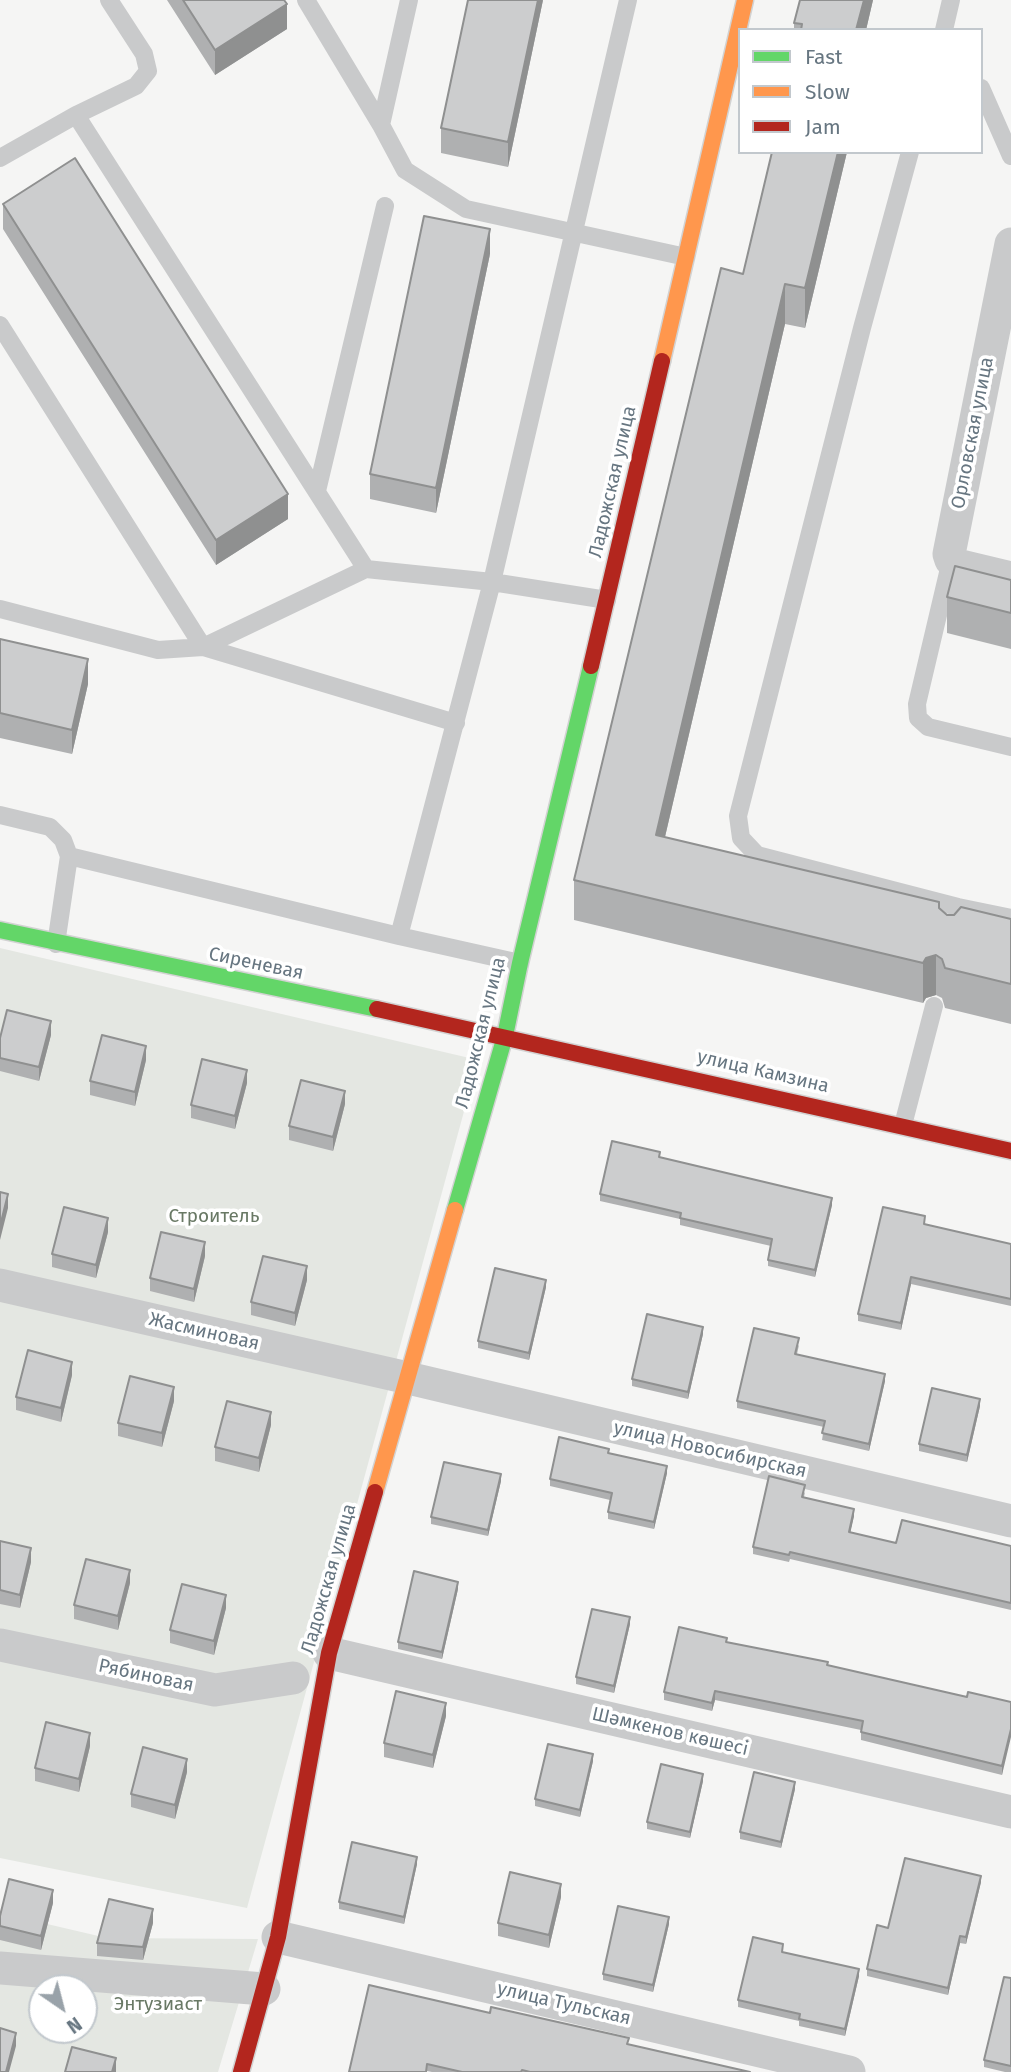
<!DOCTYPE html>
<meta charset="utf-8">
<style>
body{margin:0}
#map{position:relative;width:1011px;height:2072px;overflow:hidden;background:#f5f5f4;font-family:"Fira Sans",sans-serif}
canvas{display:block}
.legend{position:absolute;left:738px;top:28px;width:245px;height:126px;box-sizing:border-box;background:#fff;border:2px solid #c2c8cd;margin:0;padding:9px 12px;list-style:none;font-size:21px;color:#677681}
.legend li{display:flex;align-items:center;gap:14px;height:35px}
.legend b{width:35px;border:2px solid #c2c8cd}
.north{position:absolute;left:28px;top:1974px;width:70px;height:70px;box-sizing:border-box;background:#fff;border:2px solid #c2c8cd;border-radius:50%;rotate:145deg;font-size:19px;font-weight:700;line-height:28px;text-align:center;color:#677681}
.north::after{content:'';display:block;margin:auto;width:24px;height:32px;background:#99a2a9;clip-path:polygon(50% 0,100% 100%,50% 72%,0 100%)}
</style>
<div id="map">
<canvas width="1011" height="2072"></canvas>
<ul class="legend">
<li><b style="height:9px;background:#63d668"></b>Fast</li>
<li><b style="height:9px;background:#ff974d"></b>Slow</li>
<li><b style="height:9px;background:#b3261e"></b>Jam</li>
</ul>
<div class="north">N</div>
</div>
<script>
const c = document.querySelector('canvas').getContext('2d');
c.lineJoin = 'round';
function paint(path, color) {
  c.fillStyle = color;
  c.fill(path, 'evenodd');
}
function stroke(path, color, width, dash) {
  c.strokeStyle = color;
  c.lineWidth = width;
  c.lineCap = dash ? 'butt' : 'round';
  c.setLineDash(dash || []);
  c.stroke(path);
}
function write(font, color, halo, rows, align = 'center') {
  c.font = font + ' "Fira Sans",sans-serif';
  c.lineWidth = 7;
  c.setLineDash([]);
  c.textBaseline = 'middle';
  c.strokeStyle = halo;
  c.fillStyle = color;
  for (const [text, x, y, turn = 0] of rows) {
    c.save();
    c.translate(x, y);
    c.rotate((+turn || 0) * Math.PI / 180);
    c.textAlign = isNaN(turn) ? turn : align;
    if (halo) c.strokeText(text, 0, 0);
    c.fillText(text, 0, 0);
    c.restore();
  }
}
paint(new Path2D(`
 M0 948 478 1060 247 1908 0 1858Z
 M0 1913 107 1938 258 1939 218 2072H0ZM42 1988H84V2030H42Z`), '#e4e7e2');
const fast = new Path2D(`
 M0 930 377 1009
 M455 1210 505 1036 520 963 591 666`);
const slow = new Path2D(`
 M662 361 745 0
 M375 1492 455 1210`);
const jam = new Path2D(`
 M591 666 662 361
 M377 1009 1011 1151
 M241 2072 278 1937 329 1653 375 1492`);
stroke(fast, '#d2d2d2', 19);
stroke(slow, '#d2d2d2', 19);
stroke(jam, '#d2d2d2', 19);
stroke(new Path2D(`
 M306 0 381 125
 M409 0 381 125 405 170 466 209 686 257
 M944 30 951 0
 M981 88 1011 156
 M76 115 366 569
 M910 152 862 328 738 816 741 838 757 855 958 907 1011 918
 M0 158 76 115 136 86 148 71 144 54 109 0
 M0 325 203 647 456 723
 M317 491 385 206
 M951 560 917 704 918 718 928 727 1011 747
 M0 609 158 650 203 647 366 569 492 582 607 600
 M0 815 50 827 63 840 69 856 56 944
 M69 856 399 936 492 582 628 0
 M399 936 520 963
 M903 1125 934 1006`), '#c9cacb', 18);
stroke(new Path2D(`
 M1011 244 949 554 951 560 957 565 1011 578
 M0 1285 408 1378 1011 1521
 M0 1645 215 1690 293 1678
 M329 1653 1011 1812
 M278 1937 849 2072
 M0 1968 264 1989`), '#c9cacb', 33);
stroke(fast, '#63d668', 16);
stroke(slow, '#ff974d', 16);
stroke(jam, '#b3261e', 16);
paint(new Path2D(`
 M167 0H284L287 29 215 75Z
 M543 0 508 167 441 153V128Z
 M873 0 866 30H794V23Z
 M847 152 805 328 785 324 665 837 939 908 947 915 1011 919V1024L945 1008 942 998 936 995 926 998 923 1003 574 920V880L743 274Z
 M3 204 288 519 216 565 3 229Z
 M490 254 436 513 370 499V474Z
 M1011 580V649L947 633V597Z
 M0 639 88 684 72 754 0 738Z
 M51 1035 39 1081 0 1071V1038Z
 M146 1060 135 1106 90 1095V1081Z
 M247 1083 235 1129 191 1118V1105Z
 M345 1104 333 1151 289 1140V1126Z
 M660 1157 832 1205 815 1277 768 1266V1260L771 1246 680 1225V1219L600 1201V1194Z
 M925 1224 1011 1244V1306L911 1284 901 1330 858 1321V1314Z
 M108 1232 96 1278 52 1267V1254Z
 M205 1256 194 1302 150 1291V1278Z
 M307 1280 295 1326 251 1315V1302Z
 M546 1287 529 1360 478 1348V1341Z
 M703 1334 688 1399 632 1386V1379Z
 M799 1345 797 1354 885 1381 869 1451 822 1440 824 1427 737 1408V1401Z
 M72 1375 61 1422 16 1410V1397Z
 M174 1401 162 1447 118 1436V1423Z
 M980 1406 967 1462 919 1451V1444Z
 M271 1425 259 1472 215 1461V1447Z
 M609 1453 667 1473 654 1529 608 1519V1512L610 1500 550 1486V1479Z
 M501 1481 488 1536 431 1524V1517Z
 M805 1492 804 1497 854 1516 850 1532 896 1543 1011 1546V1610L790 1559 789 1562 753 1554V1547Z
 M0 1541 31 1562 20 1608 0 1604Z
 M130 1583 118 1630 74 1619V1605Z
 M458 1589 442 1659 398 1649V1642Z
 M226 1608 214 1655 170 1643V1630Z
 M630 1624 614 1693 576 1684V1677Z
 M727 1642 967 1697 1011 1702 1002 1775 861 1740V1730L715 1700 712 1711 664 1700V1692Z
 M446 1716 433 1768 384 1757V1743Z
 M90 1746 79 1792 35 1781V1768Z
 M593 1761 580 1817 535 1806V1799Z
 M187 1772 175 1819 131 1807V1794Z
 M703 1781 690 1838 647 1829V1822Z
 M795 1789 781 1848 740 1839V1832Z
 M417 1864 404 1924 339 1909V1902Z
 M981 1882 966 1944 960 1943 948 1995 867 1976V1969L888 1928Z
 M561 1897 549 1948 498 1936V1923Z
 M53 1903 41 1950 0 1940V1916Z
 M153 1923 143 1960 97 1956V1943Z
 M669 1924 653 1992 603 1980V1974Z
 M783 1952 859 1976 845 2036 799 2026V2021L738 2007V2000Z
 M1011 1978V2072H1005L984 2067V2060Z
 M629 2045 750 2072H432L427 2071V2072H349Z`), '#afb0b1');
paint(new Path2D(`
 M538 0H543L508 167V142Z
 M864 0H873L866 30H856Z
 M287 4V29L215 75V50Z
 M838 152H847L805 328V288Z
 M490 229V254L436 513V488Z
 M785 284V324L656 875V835Z
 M288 494V519L216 565V540Z
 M88 659V684L72 754V730Z
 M936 955V995L926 998 923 1003V963L926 958Z
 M51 1021V1035L39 1081V1067Z
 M146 1046V1060L135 1106V1092Z
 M247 1070V1083L235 1129V1116Z
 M345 1091V1104L333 1151V1137Z
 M8 1194V1208L0 1240V1226Z
 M832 1198V1205L815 1277V1270Z
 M108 1218V1232L96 1278V1265Z
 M205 1242V1256L194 1302V1289Z
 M307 1266V1280L295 1326V1313Z
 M911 1277V1284L901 1330V1323Z
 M546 1280V1287L529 1360V1353Z
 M703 1327V1334L688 1399V1392Z
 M72 1362V1375L61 1422V1408Z
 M885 1374V1381L869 1451V1444Z
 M174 1387V1401L162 1447V1433Z
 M980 1399V1406L967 1462V1455Z
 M271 1412V1425L259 1472V1458Z
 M667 1466V1473L654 1529V1522Z
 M501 1474V1481L488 1536V1530Z
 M854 1509V1516L849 1539V1532Z
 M31 1548V1562L20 1608V1595Z
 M130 1570V1583L118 1630V1616Z
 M458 1582V1589L442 1659V1652Z
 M226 1595V1608L214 1655V1641Z
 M630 1617V1624L614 1693V1686Z
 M715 1691V1700L712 1711V1703Z
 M446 1703V1716L433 1768V1755Z
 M1011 1729V1737L1002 1775V1766Z
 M90 1733V1746L79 1792V1779Z
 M593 1754V1761L580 1817V1810Z
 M187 1759V1772L175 1819V1805Z
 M703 1774V1781L690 1838V1832Z
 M795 1782V1789L781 1848V1842Z
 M417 1857V1864L404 1924V1917Z
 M981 1876V1882L966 1944V1937Z
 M561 1884V1897L549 1948V1935Z
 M53 1890V1903L41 1950V1936Z
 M153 1909V1923L143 1960V1947Z
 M669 1917V1924L653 1992V1985Z
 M960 1936V1943L948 1995V1988Z
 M859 1969V1976L845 2036V2029Z
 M16 2033V2046L9 2072H6Z
 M116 2058V2072H112Z`), '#8f9090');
const building = new Path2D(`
 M183 0H284L287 4 215 50Z
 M468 0H538L508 142 441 128Z
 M800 0H864L856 30H801L802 24 794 23Z
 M772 152H838L805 288 785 284 656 835 939 902V908L947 915H954L961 907 1011 919V984L945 968 942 959 936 955 926 958 923 963 574 880 721 268 743 274Z
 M75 158 288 494 216 540 3 204Z
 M424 216 490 229 436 488 370 474Z
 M955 566 1011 580V613L947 597Z
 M0 639 88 659 72 730 0 713Z
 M7 1010 51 1021 39 1067 0 1058V1038Z
 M102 1035 146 1046 135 1092 90 1081Z
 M202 1059 247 1070 235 1116 191 1105Z
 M301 1080 345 1091 333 1137 289 1126Z
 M612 1141 660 1152 659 1157 832 1198 815 1270 768 1260 772 1239 680 1218 681 1213 600 1194Z
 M0 1192 8 1194 0 1226Z
 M64 1207 108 1218 96 1265 52 1254Z
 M883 1207 925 1216 924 1224 1011 1244V1299L911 1277 901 1323 858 1314Z
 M161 1232 205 1242 194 1289 150 1278Z
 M263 1256 307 1266 295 1313 251 1302Z
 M495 1268 546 1280 529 1353 478 1341Z
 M647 1314 703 1327 688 1392 632 1379Z
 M754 1328 799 1338 795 1354 885 1374 869 1444 822 1433 825 1421 737 1401Z
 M28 1350 72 1362 61 1408 16 1397Z
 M130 1376 174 1387 162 1433 118 1423Z
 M932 1388 980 1399 967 1455 919 1444Z
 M227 1401 271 1412 259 1458 215 1447Z
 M559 1437 609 1449 608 1453 667 1466 654 1522 608 1512 612 1493 550 1479Z
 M444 1462 501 1474 488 1530 431 1517Z
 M769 1476 805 1485 802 1497 854 1509 849 1532 896 1543 902 1520 1011 1546V1603L790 1552 789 1555 753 1547Z
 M0 1541 31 1548 20 1595 0 1590Z
 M86 1559 130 1570 118 1616 74 1605Z
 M414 1571 458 1582 442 1652 398 1642Z
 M182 1584 226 1595 214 1641 170 1630Z
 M592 1609 630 1617 614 1686 576 1677Z
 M679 1627 727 1638 726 1642 828 1662 827 1665 967 1697 968 1692 1011 1702V1729L1002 1766 861 1732 863 1721 715 1691 712 1703 664 1692Z
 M396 1691 446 1703 433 1755 384 1743Z
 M46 1722 90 1733 79 1779 35 1768Z
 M548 1744 593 1754 580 1810 535 1799Z
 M143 1747 187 1759 175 1805 131 1794Z
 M661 1764 703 1774 690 1832 647 1822Z
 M754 1772 795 1782 781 1842 740 1832Z
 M352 1842 417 1857 404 1917 339 1902Z
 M905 1858 981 1876 966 1937 960 1936 948 1988 867 1969 877 1925 888 1928Z
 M510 1872 561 1884 549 1935 498 1923Z
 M9 1879 53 1890 41 1936 0 1926V1916Z
 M109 1899 153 1909 143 1947 97 1943Z
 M618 1906 669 1917 653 1985 603 1974Z
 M753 1937 783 1944 782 1952 859 1969 845 2029 799 2019 800 2014 738 2000Z
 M1004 1977 1011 1978V2066L984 2060Z
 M369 1985 490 2013 491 2007 629 2038 627 2044 750 2072H530L522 2070 521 2072H462L427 2064 426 2072H349Z
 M0 2028 16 2033 6 2072H0Z
 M72 2047 116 2058 112 2072H65Z`);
paint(building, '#cccdce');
stroke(building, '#8f9090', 2);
write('19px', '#677681', '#fff', [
 ["Орловская улица",973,433,-79],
 ["Ладожская улица",613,482,-77],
 ["Сиреневая",256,964,12],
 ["Ладожская улица",481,1033,-76],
 ["улица Камзина",763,1072,13],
 ["Жасминовая",204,1332,13],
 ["улица Новосибирская",710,1450,13],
 ["Ладожская улица",329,1579,-74],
 ["Рябиновая",146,1676,12],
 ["Шәмкенов көшесі",670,1732,13],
 ["улица Тульская",564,2004,13]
]);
write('19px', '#697965', '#fff', [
 ["Строитель",214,1217],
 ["Энтузиаст",158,2005]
]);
</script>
